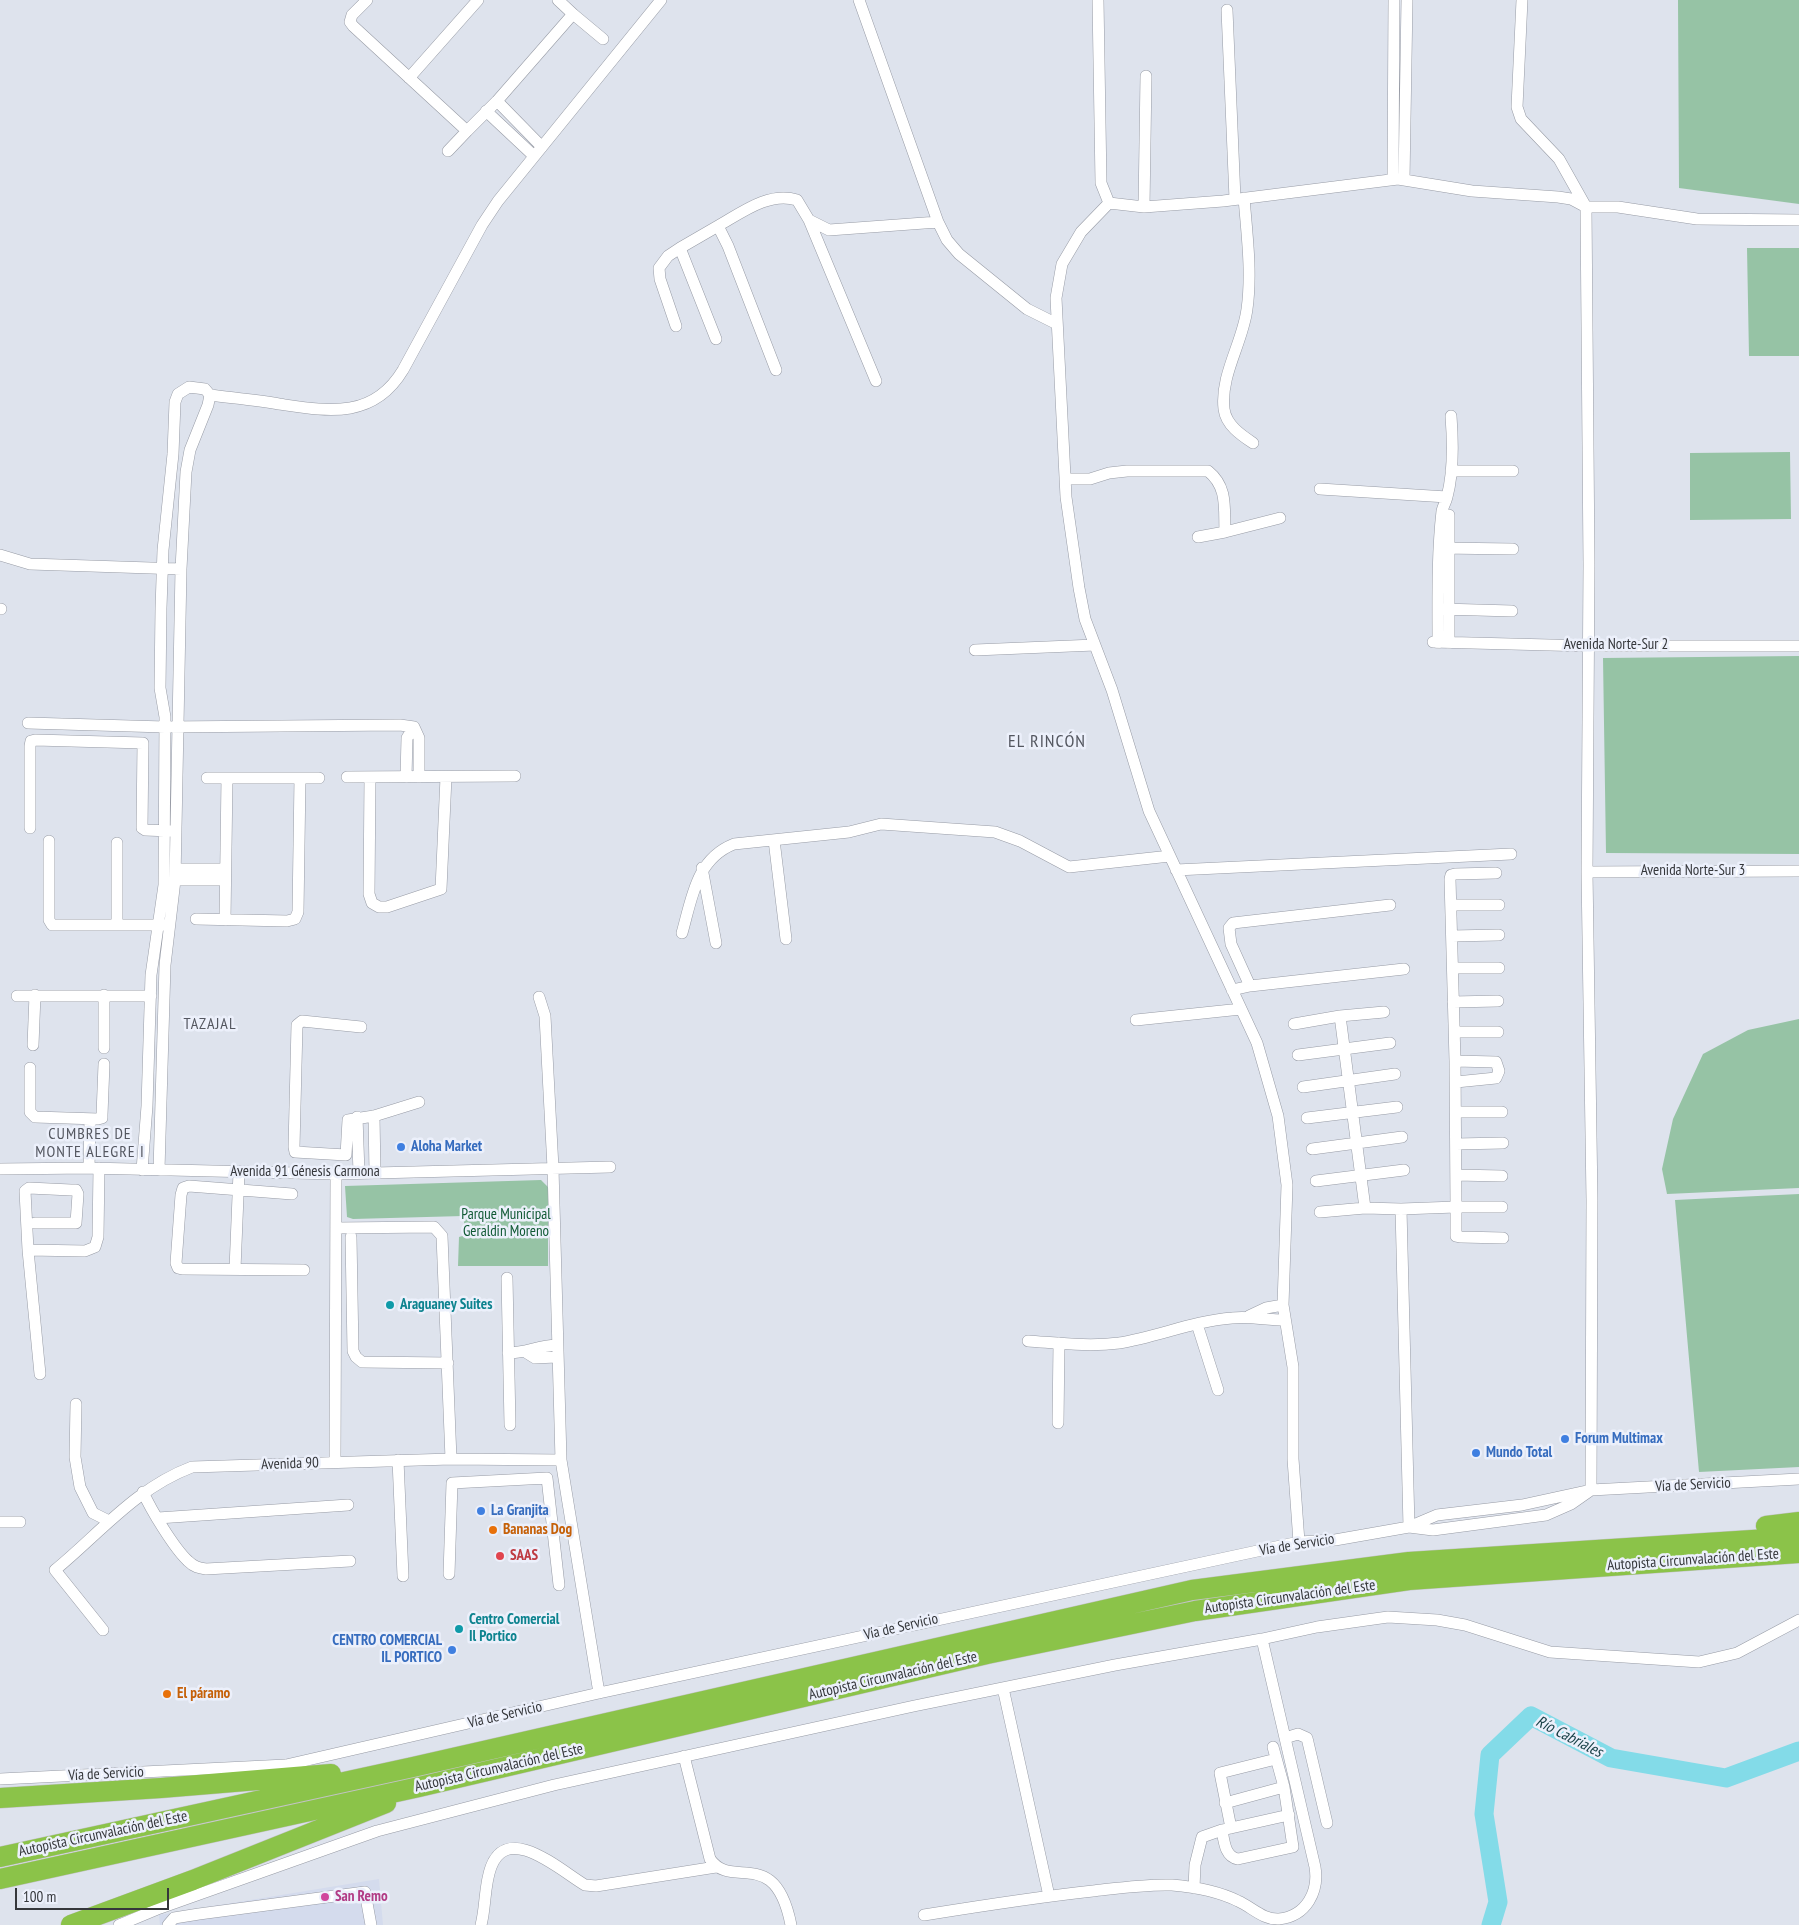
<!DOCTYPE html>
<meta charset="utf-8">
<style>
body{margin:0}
#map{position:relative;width:1799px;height:1925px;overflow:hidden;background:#dee3ed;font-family:"PT Sans Narrow",sans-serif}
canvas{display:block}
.scale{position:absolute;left:15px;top:1888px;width:154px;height:22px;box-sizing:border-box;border:2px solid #35373b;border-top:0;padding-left:6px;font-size:15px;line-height:18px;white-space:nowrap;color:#35373b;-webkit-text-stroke:4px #ecf0fb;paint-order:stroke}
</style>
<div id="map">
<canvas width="1799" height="1925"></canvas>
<div class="scale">100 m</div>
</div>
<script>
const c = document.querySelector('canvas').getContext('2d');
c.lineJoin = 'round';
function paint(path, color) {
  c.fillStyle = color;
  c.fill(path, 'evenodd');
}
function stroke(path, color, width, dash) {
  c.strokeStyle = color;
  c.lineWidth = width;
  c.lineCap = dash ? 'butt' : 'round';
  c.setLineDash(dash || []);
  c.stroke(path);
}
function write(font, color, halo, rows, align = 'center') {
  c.font = font + ' "PT Sans Narrow",sans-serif';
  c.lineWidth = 5;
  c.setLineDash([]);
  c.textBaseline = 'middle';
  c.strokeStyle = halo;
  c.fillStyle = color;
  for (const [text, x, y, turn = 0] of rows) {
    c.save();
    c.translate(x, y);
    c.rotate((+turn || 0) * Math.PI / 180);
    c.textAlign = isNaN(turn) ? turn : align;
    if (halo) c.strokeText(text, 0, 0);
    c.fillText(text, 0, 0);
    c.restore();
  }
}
paint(new Path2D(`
 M379 1879 383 1925H160L159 1915Z`), '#d4dbed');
paint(new Path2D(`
 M1678 0H1799V204L1679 188Z
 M1747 248H1799V356H1749Z
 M1790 452 1791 519 1690 520V453Z
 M1799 656V854L1606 853 1603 658Z
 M1799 1019V1188L1667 1194 1662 1169 1673 1119 1703 1054 1748 1030Z
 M541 1180 548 1187V1266H458L459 1237 466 1235 463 1216 353 1219 347 1217 345 1186Z
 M1799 1194V1467L1699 1472 1675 1200Z`), '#96c3a5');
stroke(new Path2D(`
 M1491 1925 1498 1902 1484 1814 1490 1755 1531 1716 1611 1758 1726 1778 1799 1751`), '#83dbe8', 19);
const minor = new Path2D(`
 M367 0 352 15 350 22 353 26 467 131 497 101 573 14 558 0
 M859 0 938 222 947 240 959 254 1027 309 1057 324
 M1098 0 1101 183 1109 203
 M1522 0 1517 107 1521 119 1559 159 1586 207 1589 565 1587 872 1592 1200 1591 1490
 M1227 10 1235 199
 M573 14 603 39
 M409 78 478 0
 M497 101 542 147
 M486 111 534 156
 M448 151 467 131
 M1393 179 1394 0
 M1404 180 1407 0
 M1244 198C1247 235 1252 273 1247 309 1243 342 1220 375 1224 409 1226 425 1241 435 1253 443
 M1144 207 1146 76
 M809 220 876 381
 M676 326 660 279 659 268 668 256 680 248
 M716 339 680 248 718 226
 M776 370 728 246 718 226C741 213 769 191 797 200L809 220 829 230 938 222
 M210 395C233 398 256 400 279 404 327 411 373 420 403 370L482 225 498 201 661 0
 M1451 471H1513
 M1065 479H1090L1109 473 1127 471H1208C1228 487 1224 508 1225 532L1280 518
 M1320 489 1447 497
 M1198 537 1225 532
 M1441 548 1513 549
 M0 555 30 564 181 569
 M0 609H1
 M1442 609 1512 611
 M1433 642 1589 646H1799
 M1438 643C1438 599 1437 555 1442 511 1443 506 1446 502 1447 497 1454 471 1453 442 1451 416
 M1449 643V515
 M975 650 1095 645
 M28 723 165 727 400 725 414 727
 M414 727 419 738V777
 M347 777 515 776
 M406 777 407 738 414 727
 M207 778H319
 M370 778 369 894 372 903 379 907H387L441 889 446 777
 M30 828V746L31 741 35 740 143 743 142 828 145 830 171 831
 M774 840 786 939
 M49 841V920L52 925H166
 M702 868 716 943
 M176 869H225
 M1176 870 1511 854
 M1587 872 1799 871
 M175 880H225
 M1451 905H1499
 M196 919 287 921 295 919 298 912 300 778
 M225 920 227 778
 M117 925V843
 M682 933C692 898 696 859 734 844L849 832 881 824 995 832 1020 841 1069 867 1170 856
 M1452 936 1499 935
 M1453 968H1499
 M1250 986 1231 944 1229 928 1233 923 1390 905
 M1232 990 1250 986 1404 969
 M104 995V1048
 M17 996H151
 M539 997 545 1016 553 1168 561 1460 599 1693
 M1453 1002 1498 1001
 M1340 1016 1365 1208 1401 1209 1456 1207 1455 1061 1450 879 1451 875 1455 874 1496 873
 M1136 1020 1241 1009
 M1294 1024 1340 1016 1384 1012
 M361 1027 302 1021 297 1025 294 1147 295 1152 346 1155 348 1120 374 1116 419 1102
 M1455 1032H1498
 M33 1045 35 995
 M1298 1055 1390 1043
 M1455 1061 1496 1062 1499 1071 1496 1078 1456 1082
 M30 1068V1112L35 1117 98 1119 102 1118V1115L104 1064
 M1303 1087 1395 1074
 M1456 1112H1502
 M374 1116 375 1173
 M357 1117 359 1173
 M1307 1118 1397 1107
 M1456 1144 1503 1143
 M1312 1149 1402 1137
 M89 1168 90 1119
 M0 1169 89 1168 336 1174 610 1167
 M142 1170 147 1106 151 975 164 885 165 717 160 688 161 608 163 550 173 454 175 402 178 394 189 387 205 389 210 395 208 405 190 450 186 472 181 569 175 880 165 965 159 1170
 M1456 1175 1502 1176
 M1316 1181 1404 1170
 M292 1194 189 1186 183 1188 181 1195 176 1263 178 1268 182 1269 304 1270
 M1502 1207H1456V1236L1461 1237 1503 1238
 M1401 1209 1409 1527
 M1320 1212 1365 1208
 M336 1228 434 1227 442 1236 451 1459
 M351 1237 353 1351 356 1357 362 1362 448 1363
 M28 1250 25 1191 29 1188 71 1190H76L78 1194 76 1223H35
 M235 1269 239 1172
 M507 1278 510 1425
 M1249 1316 1266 1308 1283 1305
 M1197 1324 1218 1390
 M1028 1341C1058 1343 1089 1347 1119 1343 1157 1337 1193 1321 1232 1318 1250 1316 1266 1320 1285 1320
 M508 1353C525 1353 538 1346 556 1345
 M527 1353 535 1358 556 1357
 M40 1374 28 1250 85 1251 95 1247 98 1237 99 1168
 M76 1404 75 1457 80 1487 93 1513 109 1521
 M1058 1423 1059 1343
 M398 1460 403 1576
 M335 1462 336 1174
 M143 1492C151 1510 174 1548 188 1561 194 1567 199 1568 206 1569L350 1561
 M158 1518 348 1505
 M0 1522H20
 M1411 1526 1437 1515 1522 1505 1591 1490 1799 1479
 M1299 1542 1293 1459V1367L1283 1305 1287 1185 1278 1116 1257 1043 1149 811 1112 690 1085 619 1079 588 1066 497 1056 298 1062 264 1081 232 1109 203 1144 207 1223 201 1398 179 1472 191 1558 197 1571 199 1586 207H1618L1697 219 1799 220
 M449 1574 452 1483 547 1478 559 1585
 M103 1630 55 1570C100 1533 136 1488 192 1467L451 1459 561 1460
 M1003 1688 1049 1896
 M1285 1738 1298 1734 1307 1738 1327 1823
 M684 1756 710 1859C732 1891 775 1844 791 1925
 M0 1779 286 1765 599 1693 1299 1542 1335 1540 1409 1527 1433 1530 1546 1515 1571 1504 1591 1490
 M1225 1803 1284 1787
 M1231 1828 1220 1773 1276 1759
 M1222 1830C1224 1841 1225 1857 1238 1859L1293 1847 1284 1787 1273 1747
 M1194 1888 1195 1865 1202 1837 1222 1830 1289 1815
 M924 1915C980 1906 1037 1897 1093 1891 1119 1888 1146 1884 1172 1885 1195 1887 1218 1891 1238 1901 1252 1907 1263 1920 1279 1919 1307 1916 1319 1891 1315 1867L1262 1639
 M119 1925 160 1908 377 1831 554 1785 914 1706 1115 1665 1262 1639 1317 1627 1388 1617 1437 1620 1465 1625 1550 1652 1699 1662 1737 1653 1799 1620
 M168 1925 174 1918 199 1914 365 1892 371 1925
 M481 1925C486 1906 484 1886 491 1867 508 1822 561 1871 585 1885L596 1886 716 1867`);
const motorway = new Path2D(`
 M1766 1526 1799 1522
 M0 1798 161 1788 331 1774
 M0 1857 413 1767 1192 1590 1409 1562 1799 1537
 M0 1879 419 1787 987 1654 1195 1611 1409 1580 1799 1553
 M71 1925 193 1880 386 1803`);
stroke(minor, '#979ba5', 12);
stroke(motorway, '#c2c3c4', 21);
stroke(minor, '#fff', 11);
stroke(motorway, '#8bc349', 20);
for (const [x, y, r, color] of [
 [401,1147,5,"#3f7fe0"],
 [390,1305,5,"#0f9aa8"],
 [1565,1439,5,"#3f7fe0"],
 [1476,1453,5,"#3f7fe0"],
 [481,1511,5,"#3f7fe0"],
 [493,1530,5,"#e8710a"],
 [500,1556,5,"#e0444e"],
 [459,1629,5,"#0f9aa8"],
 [452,1650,5,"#3f7fe0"],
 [167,1694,5,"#e8710a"],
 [325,1897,5,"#d1479c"]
]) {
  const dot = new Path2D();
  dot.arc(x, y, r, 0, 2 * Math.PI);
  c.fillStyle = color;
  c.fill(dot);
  stroke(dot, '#ecf0fb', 2);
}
write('15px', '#35373b', '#ecf0fb', [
 ["Avenida Norte-Sur 2",1616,645],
 ["Avenida Norte-Sur 3",1693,871],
 ["Avenida 91 Génesis Carmona",305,1172],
 ["Avenida 90",290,1464,-2],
 ["Vía de Servicio",1693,1485,-3],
 ["Vía de Servicio",1297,1545,-9],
 ["Autopista Circunvalación del Este",1693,1560,-4],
 ["Autopista Circunvalación del Este",1290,1597,-8],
 ["Vía de Servicio",901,1627,-13],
 ["Autopista Circunvalación del Este",893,1676,-13],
 ["Vía de Servicio",505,1715,-13],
 ["Autopista Circunvalación del Este",499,1768,-13],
 ["Vía de Servicio",106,1774,-3],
 ["Autopista Circunvalación del Este",103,1834,-12]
]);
write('bold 15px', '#366cbe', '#ecf0fb', [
 ["Aloha Market",411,1147],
 ["Forum Multimax",1575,1439],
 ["Mundo Total",1486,1453],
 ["La Granjita",491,1511],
 ["CENTRO COMERCIAL",442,1641,"right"],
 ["IL PORTICO",442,1658,"right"]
], 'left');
write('15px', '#105934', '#ecf0fb', [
 ["Parque Municipal",506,1215],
 ["Geraldin Moreno",506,1232]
]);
write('bold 15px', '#0d838f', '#ecf0fb', [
 ["Araguaney Suites",400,1305],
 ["Centro Comercial",469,1620],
 ["Il Portico",469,1637]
], 'left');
write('bold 15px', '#c56008', '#ecf0fb', [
 ["Bananas Dog",503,1530],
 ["El páramo",177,1694]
], 'left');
write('bold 15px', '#be3a42', '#ecf0fb', [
 ["SAAS",510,1556]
], 'left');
write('bold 15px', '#b23c85', '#ecf0fb', [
 ["San Remo",335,1897]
], 'left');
c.letterSpacing = '1px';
write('16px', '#545760', '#ecf0fb', [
 ["TAZAJAL",210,1024],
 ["CUMBRES DE",90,1134],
 ["MONTE ALEGRE I",90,1152]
]);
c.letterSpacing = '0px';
write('italic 16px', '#163f45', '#ecf0fb', [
 ["Río Cabriales",1569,1737,27]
]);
c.letterSpacing = '1px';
write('18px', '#545760', '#ecf0fb', [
 ["EL RINCÓN",1047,742]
]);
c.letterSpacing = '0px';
</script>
